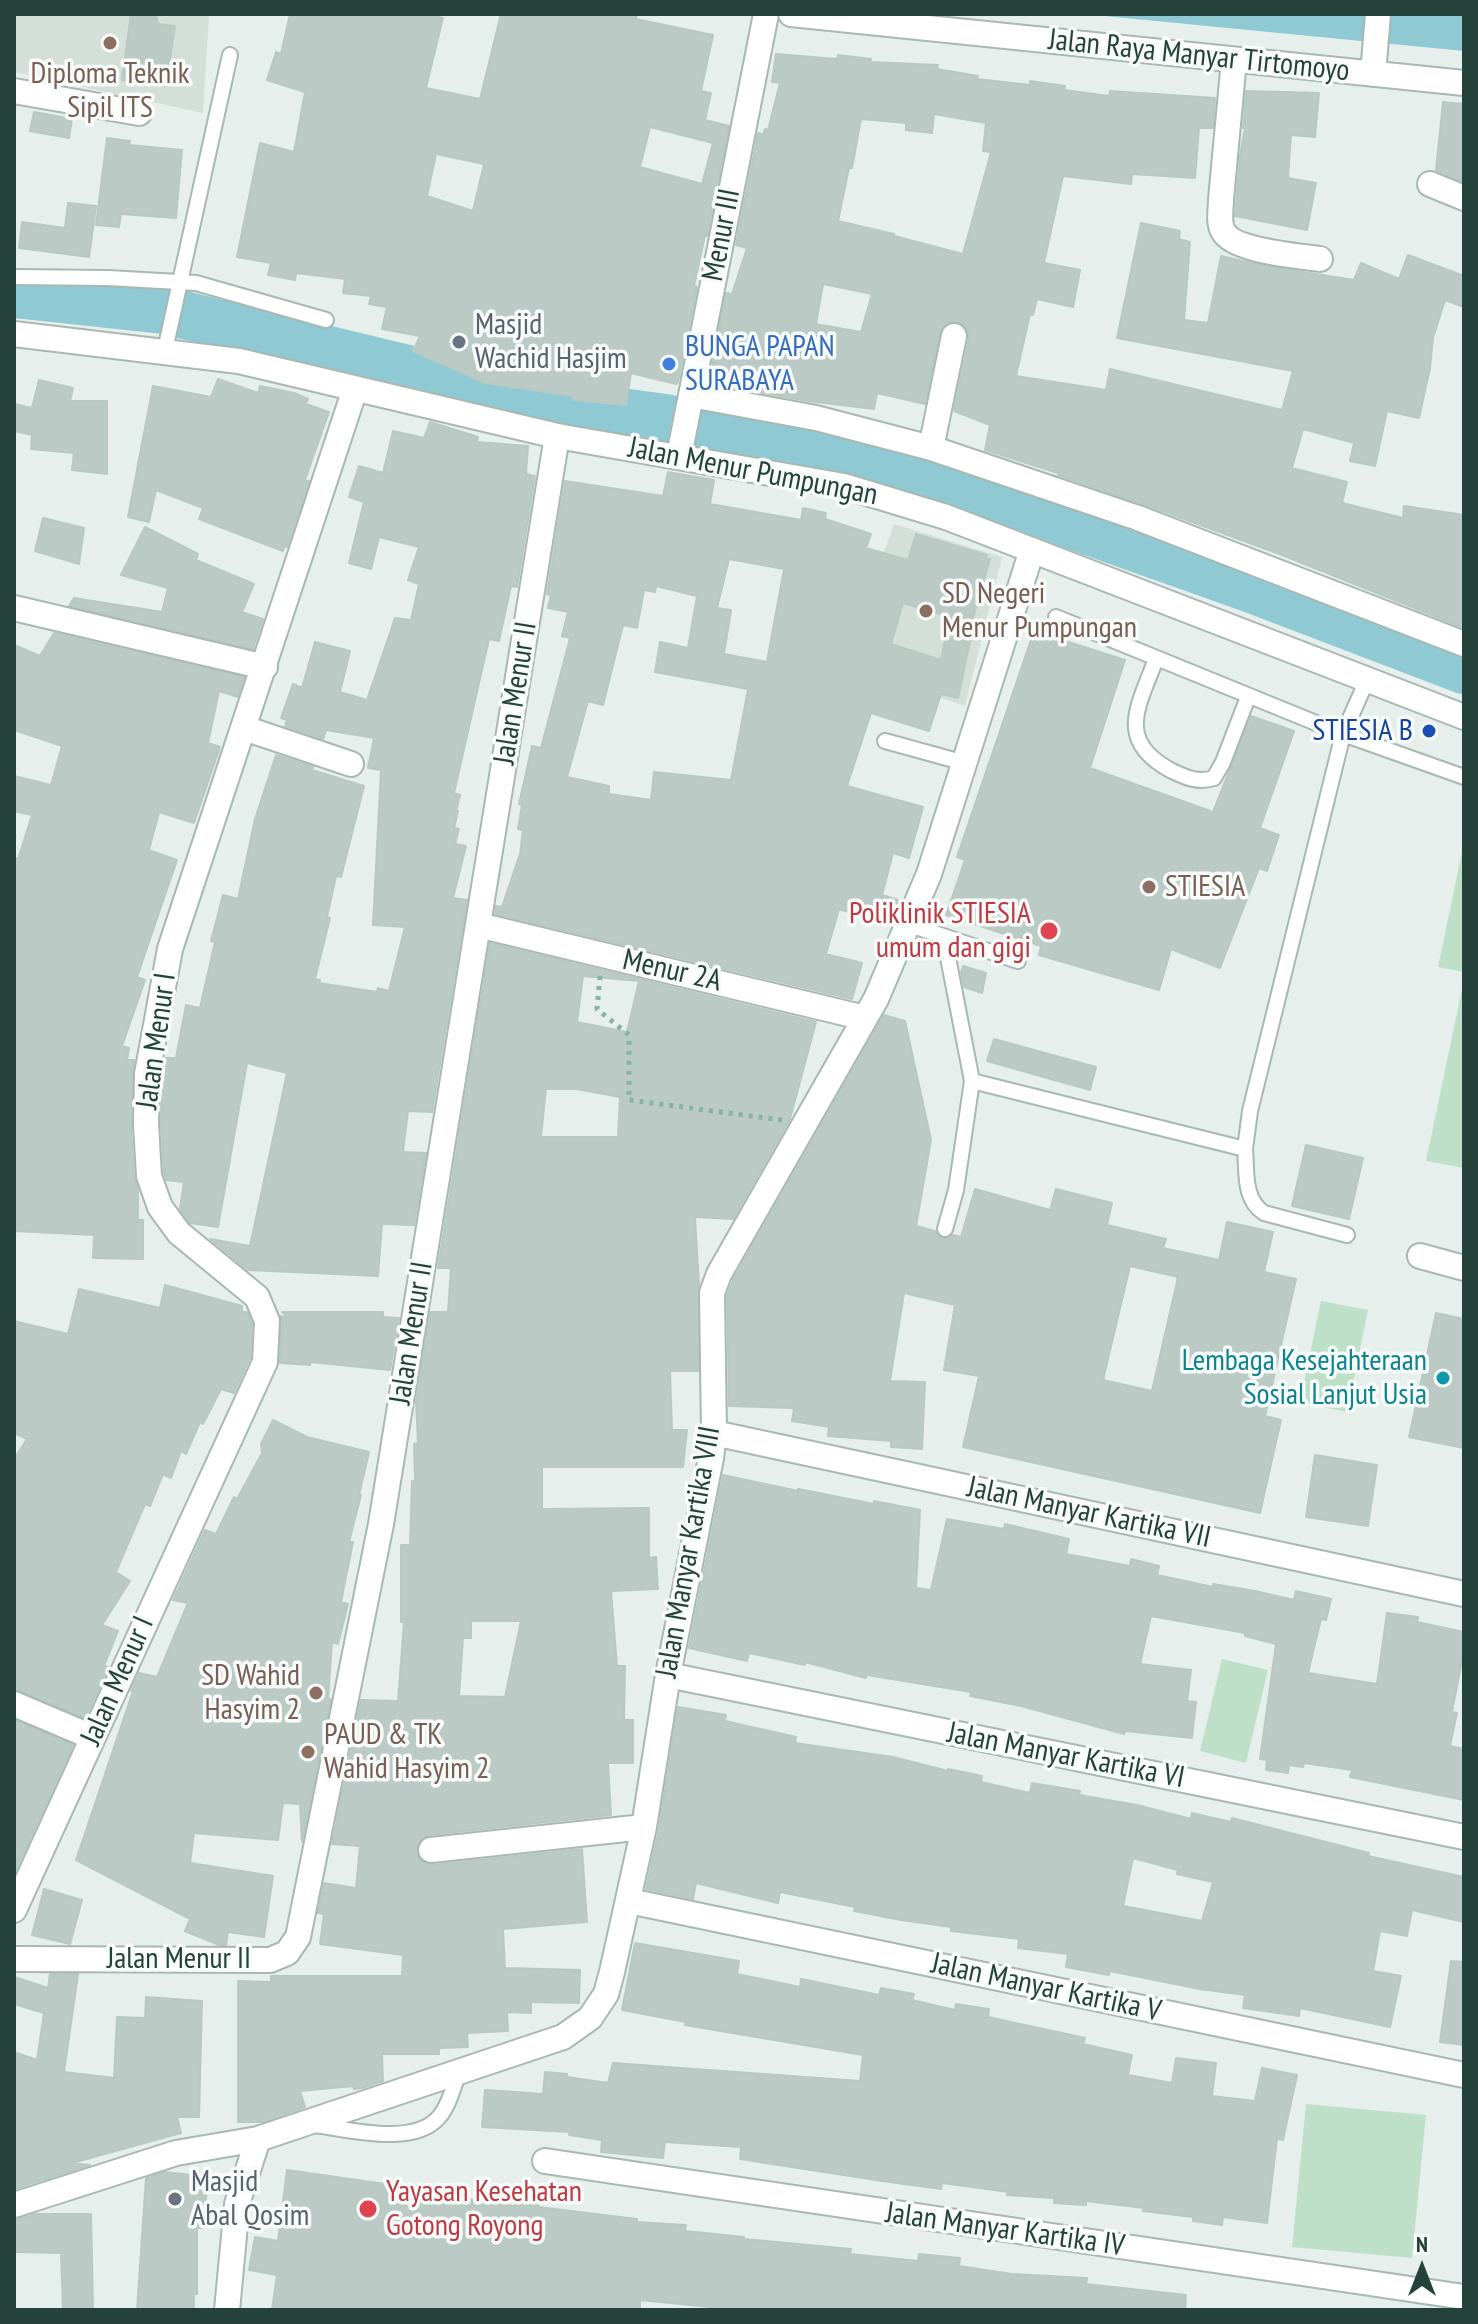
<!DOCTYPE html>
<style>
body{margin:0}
#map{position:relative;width:1478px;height:2324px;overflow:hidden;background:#e6efeb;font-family:"PT Sans Narrow",sans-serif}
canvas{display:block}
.frame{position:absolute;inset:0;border:16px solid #24423a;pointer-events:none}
.north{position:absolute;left:1382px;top:2228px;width:80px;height:80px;-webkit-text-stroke:6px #f7fbf9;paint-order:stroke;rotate:0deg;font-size:22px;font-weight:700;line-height:32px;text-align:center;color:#24423a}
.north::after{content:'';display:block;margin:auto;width:28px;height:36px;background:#24423a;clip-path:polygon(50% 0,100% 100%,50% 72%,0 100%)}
</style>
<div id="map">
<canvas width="1478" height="2324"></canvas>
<div class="frame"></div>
<div class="north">N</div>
</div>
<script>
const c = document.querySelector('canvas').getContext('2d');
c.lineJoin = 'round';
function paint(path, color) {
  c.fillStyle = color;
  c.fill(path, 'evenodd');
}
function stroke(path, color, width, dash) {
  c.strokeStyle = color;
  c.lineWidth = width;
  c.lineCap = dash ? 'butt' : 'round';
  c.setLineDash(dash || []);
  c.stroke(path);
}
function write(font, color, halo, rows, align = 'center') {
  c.font = font + ' "PT Sans Narrow",sans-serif';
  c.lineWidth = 7;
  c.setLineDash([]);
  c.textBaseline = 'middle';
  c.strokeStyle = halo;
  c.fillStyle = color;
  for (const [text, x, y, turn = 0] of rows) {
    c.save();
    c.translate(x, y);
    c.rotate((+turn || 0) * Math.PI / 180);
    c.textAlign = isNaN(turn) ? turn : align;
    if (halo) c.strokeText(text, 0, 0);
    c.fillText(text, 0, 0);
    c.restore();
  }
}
paint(new Path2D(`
 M14 14H209L203 113 14 72Z
 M894 524 1002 557 965 706 844 666Z`), '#d4dfda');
paint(new Path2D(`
 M1464 842V972L1438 967Z
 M1462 989H1464V1168L1426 1161Z
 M1321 1301 1368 1310 1347 1412 1300 1402Z
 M1222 1659 1268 1670 1246 1763 1200 1751Z
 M1306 2104 1426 2115 1412 2258 1292 2247Z`), '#bfe0c8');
paint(new Path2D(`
 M1084 14H1464V51Z`), '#8ec9d4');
stroke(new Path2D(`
 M14 294 163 310 541 401 665 418 950 482 1257 591 1464 670`), '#8ec9d4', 48);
const building = new Path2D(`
 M131 14H156L158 24 175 26 166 86 122 80Z
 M290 14H424L443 18 426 88 480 99 501 14H637L636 19 713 35 701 91 711 93 705 120 729 126 707 236 705 235 694 286 697 287 678 382 676 384 631 373 626 405 573 400V396L485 383 413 351 420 336 382 329 387 307 369 304 371 296 343 293 345 279 296 273 295 280 268 275 271 263 237 257 260 143 294 152 305 92 267 80 276 52 281 54ZM650 127 713 143 702 184 640 167ZM436 154 484 164 473 211 427 196Z
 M776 54 837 59 838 55 871 59 870 62 938 65 937 69 978 76 977 79 1030 85V81L1065 86 1064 90 1109 96 1110 91 1215 98 1213 128H1199L1195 178 1132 174 1131 184 1063 176 1044 263 1080 270 1073 307 1037 299 1033 315 1030 314 1016 376 1106 390 1110 369 1282 410 1293 371 1117 338 1141 223 1180 231 1179 239 1190 242 1184 320 1208 323 1221 256 1265 266 1354 280 1361 263 1399 279 1408 255 1464 276V307L1445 300 1433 338 1430 368 1419 418 1387 411 1375 466 1350 461 1354 443 1303 429 1292 468 1347 482 1342 503 1403 518 1404 506 1464 515V628L1282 555 1143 504 1058 475V473L985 450 990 425 954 411 969 338 968 331 958 322H949L940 332 925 404 877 393 874 409 808 401 709 383 726 293 732 294 747 248 736 245 758 133 763 135 765 129 768 130 780 83 772 82ZM934 114 986 123 983 151 991 152 963 254 894 236V234L838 221 849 168H852L861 119 906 123V130L932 133ZM823 284 872 294 861 332 816 324Z
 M1246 91 1319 93 1315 137 1291 135 1288 178 1316 183 1307 230 1235 216 1240 156 1245 128H1243Z
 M1443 102 1464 104V182L1436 170Z
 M34 112 72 119 69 138 30 131Z
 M107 138 130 141 129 145 182 150 176 218 121 214 119 227 96 225Z
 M68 203 96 206 89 257 19 248 22 222 65 228Z
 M218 379 258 393 260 386 294 393 308 399 306 404 329 412 305 480 309 481 287 547 285 546 283 551 199 519 203 508 156 490 149 522 128 517 153 386 211 397Z
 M39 380 73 388 70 401H107V474L72 470 74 453 31 449 32 435 14 431V404L32 408Z
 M430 422 478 437 477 442 528 446 526 474 535 476 517 587 511 586 499 641 489 639 454 793 460 795 456 811H458L454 828 459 829 455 844 466 846 453 898 467 900 432 1112 408 1111 403 1152 426 1153 414 1225 382 1224 378 1276 248 1270 210 1239 250 1246 287 1073 247 1063 218 1227 190 1223 180 1209 184 1182 166 1180 164 1173 161 1124 162 1076 165 1058H176L186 1005 200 1008 215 942 211 941 223 895 238 899 255 819 276 755 313 767 312 770 364 786 341 877 336 876 327 917 330 918 315 979 320 980 319 983 377 992 378 988 389 991 405 927 373 925 381 770 368 768 374 738 326 730 323 739 285 726 287 720 281 718 293 684 302 688 315 642 350 651 340 692 367 700 395 618 411 620 419 584 408 580 419 547 379 537 371 569 349 563 364 502 349 497 359 466 383 473 393 431 424 438Z
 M668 472 714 480 710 504 801 520 803 508 826 513 825 519 871 534 866 548 908 560 916 534 987 555 986 558 990 559 969 632H972L958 698 941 694 929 731 871 713 847 786 923 807 909 858 893 853 882 895 898 900 890 925 839 909 826 954 862 963 852 999 495 914 496 906 502 907 520 854 523 830 518 829 522 805 519 804 532 746 541 748 570 638 562 636 568 612 548 608 551 595 547 594 565 481 663 496ZM729 559 784 569 767 662 724 654 731 610 717 608ZM656 586 697 596 688 648 660 642 655 672 748 689 731 780 654 772 651 800 609 794V786L567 777 588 701 603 705 623 625 637 628 644 590 655 592ZM903 603 950 617 941 660 891 644Z
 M43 518 84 528 79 564 35 551Z
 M145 527 198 554 196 560 254 584 242 612 263 619 253 649 69 606 74 598 162 612 168 588 121 575Z
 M1034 631 1125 660 1090 768 1213 812 1251 716 1294 731 1260 828 1279 835 1267 871 1259 868 1220 968 1171 949 1159 990 1039 955 1041 946 946 915 965 860 957 857Z
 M54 633 244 677 238 697 219 691 208 743 220 747 194 823 159 812 149 850 177 860 137 977 145 980 122 1046 129 1048 127 1060H134L131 1125 134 1177 138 1189V1220H143V1259L93 1258 94 1235 14 1231V858L18 859 32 815 14 811V776L51 785 62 746 14 730V645L40 656Z
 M490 943 816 1022 790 1119 733 1219 695 1217 699 1285 698 1371H670L672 1430H687L683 1467H542V1509L649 1508V1558L656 1557 658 1589 611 1591 617 1666H625L624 1720H633V1763H608L611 1815 429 1835 422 1838 417 1845 419 1859 433 1865 582 1849 587 1922 503 1929 505 1968 580 1970 579 2003 531 2002V2013L507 2012 508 2031 467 2033 468 2047 439 2048V2054H382L383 2081 362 2088 354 2089 353 2086 300 2091 305 2107 263 2122H238V1981L271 1982V1976H402L403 1955 320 1944 324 1914 318 1913 324 1883 356 1888 360 1846 332 1844 361 1700 398 1701 404 1622H401V1545H410L412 1481H415L414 1444 418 1443 416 1402 430 1312H448L451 1268H438ZM583 976 639 981 627 1032 577 1022ZM546 1089H576L620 1097 618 1137H541ZM471 1621H521L505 1697 459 1696 463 1638H471Z
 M963 966 986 973 982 993 964 987 961 973Z
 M884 1015 905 1021 931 1140 916 1226 935 1231 943 1239 953 1235 961 1237 975 1189 1050 1210 1056 1189 1112 1203 1107 1225 1166 1239 1163 1248 1219 1260 1227 1222 1273 1232 1264 1272 1296 1279 1265 1416 1281 1420 1260 1513 963 1447 979 1376 944 1370 955 1305 904 1293 890 1381 925 1382 922 1449 891 1447V1441L828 1436 829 1427 792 1421 794 1408 729 1406 727 1296 733 1280ZM1130 1266 1178 1277 1152 1391 1103 1380Z
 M994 1039 1096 1067 1090 1090 987 1061Z
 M1306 1145 1363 1158 1349 1219 1292 1206Z
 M165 1285 242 1306V1312H247L252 1324 250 1358 234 1393 221 1389 203 1424 200 1422 186 1454 181 1451 171 1478 163 1474 150 1506 145 1504 116 1572 130 1581 102 1625 118 1631 104 1666 109 1667 85 1718 14 1689V1459L27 1439 14 1433V1321L68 1334 79 1289 160 1308Z
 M282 1312H383V1317L399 1318 390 1370 311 1362 310 1365 280 1363 281 1316 289 1318Z
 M1436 1313 1464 1319V1448L1409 1437Z
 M273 1420 307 1437 369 1452 359 1495H361L349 1542H353L341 1602 348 1604 338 1644 332 1642 328 1699H331L302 1842 300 1804 283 1803 278 1840 194 1833 190 1863 273 1876 264 1937 228 1932 226 1945H219L185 1931 190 1919 76 1860 133 1691H131L139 1673 157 1677 188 1603 173 1600 205 1530 216 1534 234 1497 237 1499 262 1453 261 1444Z
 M1315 1455 1377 1465 1368 1526 1306 1517Z
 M723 1475 798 1491V1489L874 1504V1501L920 1510 916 1588 931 1590 947 1519 1004 1529 1005 1524 1069 1539 1066 1554 1130 1566 1131 1559 1159 1566 1157 1575 1213 1587V1584L1255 1591 1294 1600 1296 1591 1331 1599 1326 1620 1321 1619 1308 1673 1377 1684 1387 1613 1418 1617 1417 1622 1464 1632V1650L1452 1712 1457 1713 1450 1746 1464 1749V1800L1350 1777 1352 1770 1304 1763 1303 1767 1289 1765 1288 1773 1266 1770 1267 1760 1260 1759 1276 1644 1245 1636V1633L1151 1616 1140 1664 1191 1670 1187 1701 1196 1702 1192 1738 1125 1731 1124 1734 1021 1706 970 1696 971 1692 867 1675 866 1678 805 1662V1665L749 1653 747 1661 689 1648Z
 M678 1707 726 1715 725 1721 796 1737 795 1743 893 1757 948 1771V1769L982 1776 981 1782 1030 1793 1032 1783 1080 1791 1079 1795 1137 1805 1191 1819 1192 1813 1231 1822 1232 1818 1369 1853 1368 1856 1464 1877V1922L1412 1910 1407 1936 1380 1931 1373 1971 1401 1976 1390 2027 1300 2008 1299 2016 1243 2008 1245 1995 1200 1989 1110 1971 1109 1975 1066 1967 1068 1954 1018 1948 1019 1939 951 1931V1927L901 1920 854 1911 855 1907 780 1892 778 1903 696 1883 693 1899 646 1889 659 1829ZM1133 1858 1178 1870 1177 1874 1213 1882 1202 1921 1123 1906Z
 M14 1720 73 1745 14 1874Z
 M44 1889 82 1900 70 1944 32 1935Z
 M635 1943 739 1961 737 1974 800 1987 801 1979 879 1995 881 1988 914 1994 912 2000 955 2010 956 2004 989 2009 988 2017 1085 2038 1083 2044 1132 2055 1128 2075 1172 2083 1176 2058 1216 2063 1212 2096 1255 2101 1262 2068 1297 2075 1283 2140 1277 2139 1267 2223 1223 2217 1222 2225 1193 2221V2217L1143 2211 1144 2208 1086 2201V2205L1054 2203V2198L1007 2195 1008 2192 1002 2191 942 2183 941 2189 882 2181 740 2159 741 2147 665 2142 663 2158 601 2152 602 2140 569 2135 570 2132 482 2127 485 2090 543 2094 545 2072 567 2074V2077L608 2083 613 2063 860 2081 863 2055 685 2025 686 2022 622 2010Z
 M1451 1961 1464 1962V2045L1440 2042Z
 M50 1974H78L64 2072 114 2078 117 2017 145 2018 146 1997 202 2001 199 2117H177L181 2133 72 2163 90 2165 14 2189V2052L37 2060 44 2013 14 2004V1977L48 1988Z
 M287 2170 455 2194V2197L515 2206 516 2196 539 2199 538 2207 637 2219V2222L686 2225 685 2231 744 2237V2239L851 2249 850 2254 918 2261 919 2254 960 2258 959 2266 1012 2274 1087 2278 1086 2284 1186 2295 1185 2310H740L640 2300V2310H272L277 2275 249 2270 255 2237 278 2241Z
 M165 2172 208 2177 203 2228H197V2294H194V2310H137L146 2178Z
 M36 2214H91L93 2310H63L61 2253 14 2252V2220Z`);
paint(building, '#bbcac4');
stroke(building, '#b8c9c2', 2);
const service = new Path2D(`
 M14 277 108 278 196 283 326 320
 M165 350 230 55
 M1056 617 1343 734 1464 777
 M1156 659C1138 707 1115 741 1172 771 1187 778 1198 783 1214 778L1223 762 1248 697
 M885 741 965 763
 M907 924 1018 961
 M944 937 972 1081 956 1190 945 1229
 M972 1081 1245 1149 1250 1111 1343 734 1367 680
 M1245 1149C1247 1172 1243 1199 1264 1213L1347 1235
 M314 2125C348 2129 414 2147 439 2117 449 2106 454 2085 459 2072`);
const minor = new Path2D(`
 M791 14 1464 83
 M1234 60 1221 199C1221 209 1218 222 1223 231 1233 251 1299 256 1320 259
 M1373 74 1378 14
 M14 91 139 113
 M1430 184 1464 198
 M691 395 816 418 931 448 1138 518 1464 644
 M931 448 954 336
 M679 456 766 14
 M14 608 265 667
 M244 728 351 764
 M478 925 865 1018
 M1420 1256 1464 1268
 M714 1433 1464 1594
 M668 1675 1464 1837
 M14 1704 92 1737
 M431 1850 644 1827
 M629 1901 1464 2075
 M14 1910 265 1362 267 1321 257 1297 179 1233 160 1207 149 1176 146 1124 147 1074 170 949 355 389
 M14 1959 270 1960 287 1953 298 1937 381 1524 557 436
 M545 2161 1464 2297
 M14 2205 176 2153 258 2139 563 2037 590 2018 606 1994 612 1972 644 1827 668 1675 711 1458 714 1433 712 1293 719 1274 876 999 929 874 1032 550
 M227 2310 237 2204 258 2139`);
const tertiary = new Path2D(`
 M14 334 239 361 557 436 844 486 946 517 1464 717`);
stroke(service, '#a8b8b2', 18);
stroke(minor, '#a8b8b2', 28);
stroke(tertiary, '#a8b8b2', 28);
stroke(new Path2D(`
 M600 976 597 1009 629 1035V1100L782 1120`), '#86b3a5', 5, [4, 6]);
stroke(service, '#fff', 14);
stroke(minor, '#fff', 24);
stroke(tertiary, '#fff', 24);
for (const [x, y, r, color] of [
 [110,43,8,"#8d6e63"],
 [459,342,8,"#6b7280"],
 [669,364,8,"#3f7fe0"],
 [926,611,8,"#8d6e63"],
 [1429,731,8,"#1a4fb4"],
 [1149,887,8,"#8d6e63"],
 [1049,931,10,"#e0444e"],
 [1443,1378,8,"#0f9aa8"],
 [316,1693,8,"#8d6e63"],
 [308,1752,8,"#8d6e63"],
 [175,2199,8,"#6b7280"],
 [368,2209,10,"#e0444e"]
]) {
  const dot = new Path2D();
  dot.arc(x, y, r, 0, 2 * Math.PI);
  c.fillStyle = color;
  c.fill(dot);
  stroke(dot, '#f7fbf9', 3);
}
write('30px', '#24423a', '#f7fbf9', [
 ["Jalan Raya Manyar Tirtomoyo",1199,56,6],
 ["Menur III",722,235,-79],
 ["Jalan Menur Pumpungan",753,472,11],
 ["Jalan Menur II",516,693,-81],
 ["Menur 2A",672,971,13],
 ["Jalan Menur I",157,1041,-82],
 ["Jalan Menur II",412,1333,-81],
 ["Jalan Manyar Kartika VII",1089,1513,12],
 ["Jalan Manyar Kartika VIII",689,1552,-80],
 ["Jalan Menur I",118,1681,-66],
 ["Jalan Manyar Kartika VI",1066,1756,11],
 ["Jalan Menur II",179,1959],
 ["Jalan Manyar Kartika V",1046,1988,12],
 ["Jalan Manyar Kartika IV",1005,2230,8]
]);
write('30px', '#785e54', '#f7fbf9', [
 ["Diploma Teknik",110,74,"center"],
 ["Sipil ITS",110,108,"center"],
 ["SD Negeri",942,594],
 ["Menur Pumpungan",942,628],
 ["STIESIA",1165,887],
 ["SD Wahid",300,1676,"right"],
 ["Hasyim 2",300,1710,"right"],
 ["PAUD & TK",324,1735],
 ["Wahid Hasyim 2",324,1769]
], 'left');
write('30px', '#5b616d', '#f7fbf9', [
 ["Masjid",475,325],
 ["Wachid Hasjim",475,359],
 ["Masjid",191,2182],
 ["Abal Qosim",191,2216]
], 'left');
write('30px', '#366cbe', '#f7fbf9', [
 ["BUNGA PAPAN",685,347],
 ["SURABAYA",685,381]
], 'left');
write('30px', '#164399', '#f7fbf9', [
 ["STIESIA B",1413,731]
], 'right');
write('30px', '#be3a42', '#f7fbf9', [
 ["Poliklinik STIESIA",1031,914],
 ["umum dan gigi",1031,948],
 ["Yayasan Kesehatan",386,2192,"left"],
 ["Gotong Royong",386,2226,"left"]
], 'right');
write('30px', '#0d838f', '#f7fbf9', [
 ["Lembaga Kesejahteraan",1427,1361],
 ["Sosial Lanjut Usia",1427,1395]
], 'right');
</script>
